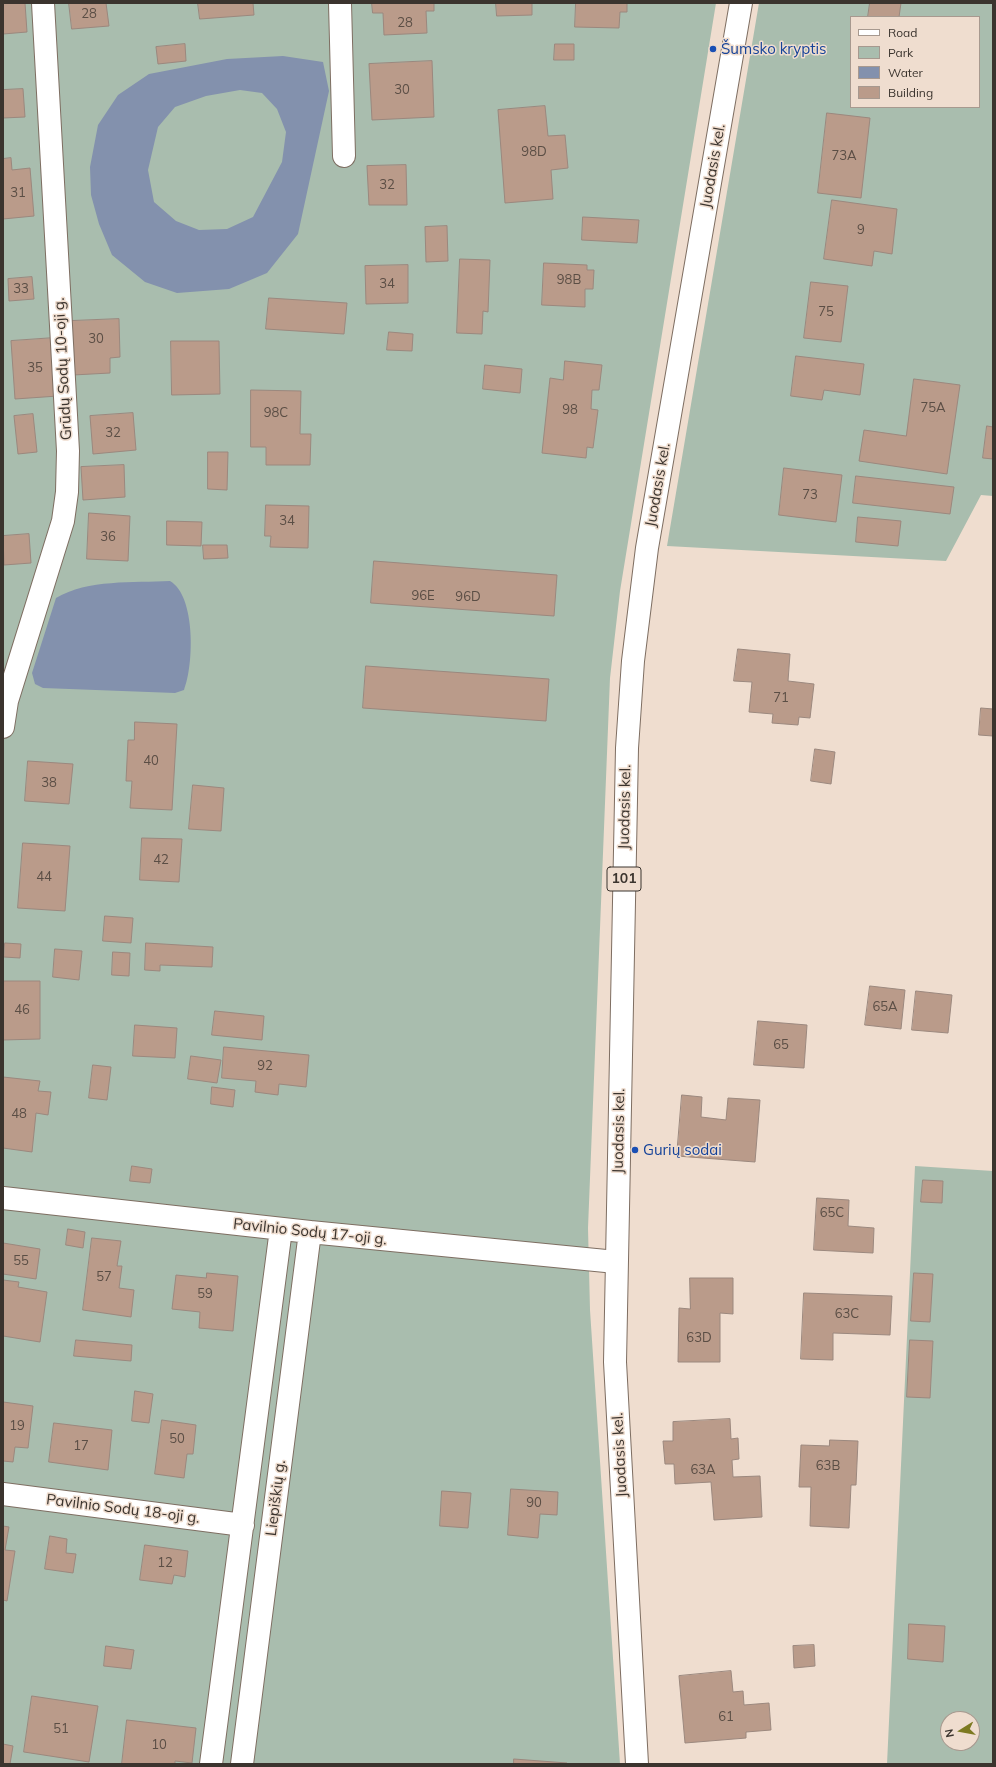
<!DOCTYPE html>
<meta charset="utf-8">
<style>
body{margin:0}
#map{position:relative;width:996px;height:1767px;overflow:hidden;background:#efddcf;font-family:Mulish,sans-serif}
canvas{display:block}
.frame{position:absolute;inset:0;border:4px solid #3b342e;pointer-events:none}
.legend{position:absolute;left:850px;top:16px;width:130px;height:92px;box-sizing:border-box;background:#efddcf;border:1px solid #a7998f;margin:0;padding:5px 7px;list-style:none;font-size:12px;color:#3b342e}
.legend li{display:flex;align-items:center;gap:8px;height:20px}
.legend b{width:20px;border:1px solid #a7998f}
.north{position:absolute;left:940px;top:1711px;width:40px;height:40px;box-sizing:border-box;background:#efddcf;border:1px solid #a7998f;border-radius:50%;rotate:259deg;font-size:11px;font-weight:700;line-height:16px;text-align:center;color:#3b342e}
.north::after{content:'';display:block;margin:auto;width:14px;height:18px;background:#7d7a21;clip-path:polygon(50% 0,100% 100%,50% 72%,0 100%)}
</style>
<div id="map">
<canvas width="996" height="1767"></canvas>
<div class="frame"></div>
<ul class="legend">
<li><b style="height:5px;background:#fff"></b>Road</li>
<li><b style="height:11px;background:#a9bdae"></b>Park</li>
<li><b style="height:11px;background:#8391ad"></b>Water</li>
<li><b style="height:11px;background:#ba9b8a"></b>Building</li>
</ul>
<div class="north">N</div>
</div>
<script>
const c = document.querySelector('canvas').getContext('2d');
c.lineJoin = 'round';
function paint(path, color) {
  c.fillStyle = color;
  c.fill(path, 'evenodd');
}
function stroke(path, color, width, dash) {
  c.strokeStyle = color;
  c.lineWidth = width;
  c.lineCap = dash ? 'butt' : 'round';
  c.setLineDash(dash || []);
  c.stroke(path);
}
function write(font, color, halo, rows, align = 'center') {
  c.font = font + ' Mulish,sans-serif';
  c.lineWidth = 3;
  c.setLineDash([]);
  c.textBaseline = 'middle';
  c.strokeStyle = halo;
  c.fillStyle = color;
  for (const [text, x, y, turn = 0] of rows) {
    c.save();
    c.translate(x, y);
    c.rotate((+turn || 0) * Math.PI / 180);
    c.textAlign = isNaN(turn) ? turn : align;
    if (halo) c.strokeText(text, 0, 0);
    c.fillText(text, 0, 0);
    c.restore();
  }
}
paint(new Path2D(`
 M3 3H716L620 591 610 678 588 1228 590 1310 620 1764H3Z
 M759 3H993V496L981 495 946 561 667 546ZM851 17H979V107H851Z
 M915 1166 993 1171V1764H887ZM948 1719H972V1743H948Z`), '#a9bdae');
paint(new Path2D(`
 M283 56 323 62 329 91 298 234 267 273 229 289 177 293 145 282 112 255 99 224 91 195 90 167 98 125 118 95 149 74 227 59ZM240 90 262 93 277 109 286 132 282 162 253 217 227 229 199 230 176 221 154 202 148 170 158 127 175 107 206 96Z
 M170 581C196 596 194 665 184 690L175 693 43 688 35 684 32 673 56 598C88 579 133 583 170 581Z`), '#8391ad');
const building = new Path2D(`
 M3 3H25L27 32 3 34Z
 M69 3H106L109 26 72 29Z
 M198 3H253L254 15 200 19Z
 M372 3H434V11H426L427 33 384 35 383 13H373Z
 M496 3H532V15L497 16Z
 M576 3H627V12H620L619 28 575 27Z
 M870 3H901L899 17H868Z
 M185 44 186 61 158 64 156 47Z
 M555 44H574V60H554Z
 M432 61 434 117 372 120 369 64Z
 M23 89 25 117 3 118V90Z
 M545 106 548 136 565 135 568 168 551 170 553 199 505 203 498 110Z
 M827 113 870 118 861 198 818 193Z
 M11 158 12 170 30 168 34 216 3 219V159Z
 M406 165 407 205H369L367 166Z
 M832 200 897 209 892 254 874 251 872 266 824 259Z
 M583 217 639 220 637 243 582 240Z
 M447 226 448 261 426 262 425 227Z
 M460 259 490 260 488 312 483 311 482 334 457 333Z
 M544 263 587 265V270H594L593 289H585V307L542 305Z
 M408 265V303L366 304 365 266Z
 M32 277 34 299 9 301 8 279Z
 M811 282 848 286 841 342 804 338Z
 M269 298 347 303 344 334 266 329Z
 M119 319 120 357 110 358V373L73 375 71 321Z
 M389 332 413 334 412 351 387 350Z
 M54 338 58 396 15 399 11 341Z
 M171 341H219L220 394 172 395Z
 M796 356 864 364 860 395 824 390 822 400 791 396Z
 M565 361 602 365 599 390H592L591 409 598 410 593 448 587 447 586 458 542 453 550 378 563 380Z
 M485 365 522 369 520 393 483 389Z
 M914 379 960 385 947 474 859 461 864 430 906 436Z
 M251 390 301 391 300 434H311L310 465H266V447H251Z
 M133 413 136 450 93 454 90 416Z
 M33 414 37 452 18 454 14 416Z
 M987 426 993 427V459L983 458Z
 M208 452H228L227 490 208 489Z
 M124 465 125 497 83 500 81 467Z
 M784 468 842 475 836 522 779 515Z
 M856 476 954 487 950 514 853 503Z
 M266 505 309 506 308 548 270 547 271 536H265Z
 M89 513 130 516 128 561 87 559Z
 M858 517 901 521 898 546 856 542Z
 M167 521 202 522 201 546 167 545Z
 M29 534 31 563 4 565 3 536Z
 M203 545H227L228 558 204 559Z
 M374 561 557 575 554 616 371 603Z
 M738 649 790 654 788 681 814 684 810 718 799 717 798 725 772 723 773 714 749 712 752 682 734 681Z
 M366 666 549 679 546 721 363 708Z
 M981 708 993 709V736L979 735Z
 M135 722 177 724 172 810 130 808 132 781H126L128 740H134Z
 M815 749 835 752 831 784 811 781Z
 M28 761 73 764 69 804 25 801Z
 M193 785 224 788 221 831 189 829Z
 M142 838 182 839 179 882 140 880Z
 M23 843 70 846 65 911 18 908Z
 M105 916 133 918 131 943 103 941Z
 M5 943 21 944 20 958 4 957Z
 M146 943 213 947 212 967 160 965V971L145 970Z
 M55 949 82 951 79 980 53 977Z
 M113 952 130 953 129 976 112 975Z
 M4 981H40V1039L3 1040Z
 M870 986 905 990 901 1029 865 1025Z
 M916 991 952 995 948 1033 912 1030Z
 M215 1011 264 1016 262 1040 212 1035Z
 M758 1021 807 1025 804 1068 754 1065Z
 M135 1025 177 1028 175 1058 133 1056Z
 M224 1047 309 1055 306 1087 279 1084 278 1095 255 1092 256 1081 222 1078Z
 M191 1056 221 1060 217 1083 188 1079Z
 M93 1065 111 1067 107 1100 89 1098Z
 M3 1077 40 1081 38 1091 51 1092 48 1115 36 1113 32 1152 3 1148Z
 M212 1087 235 1090 233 1107 211 1104Z
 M682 1095 702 1097 701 1117 726 1120 728 1098 760 1100 755 1162 677 1156Z
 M132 1166 152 1169 150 1183 130 1181Z
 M923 1180 943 1181 942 1203 921 1202Z
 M817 1198 849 1200 848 1226 874 1228 873 1253 814 1250Z
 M68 1229 85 1232 83 1248 66 1245Z
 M92 1238 121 1241 117 1266H122L119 1288 134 1290 131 1317 83 1310Z
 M3 1243 40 1249 36 1279 3 1274Z
 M207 1273 238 1276 233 1331 199 1328 200 1312 172 1309 176 1275 206 1278Z
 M914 1273 933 1274 930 1322 911 1321Z
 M690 1278H733V1314L720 1313V1362H678L679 1308 690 1309Z
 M3 1280 19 1282 18 1287 47 1292 40 1342 3 1336Z
 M804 1293 892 1296 890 1335 833 1333V1360L801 1359Z
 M76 1340 132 1345 131 1361 74 1356Z
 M910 1340 933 1341 930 1398 907 1397Z
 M135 1391 153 1394 149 1423 132 1421Z
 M3 1402 33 1406 28 1448 15 1447 13 1462 3 1461Z
 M730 1419 731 1439 738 1438 739 1459 732 1460 733 1477 760 1476 762 1517 714 1520 711 1482 675 1484 674 1464H665L663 1441H673V1422Z
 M162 1420 196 1425 193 1454H187L184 1478 155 1474Z
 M54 1423 112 1430 108 1470 49 1462Z
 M830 1440 858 1441 856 1485H851L849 1528 810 1526 811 1487H799L801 1445 829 1446Z
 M511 1489 558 1492 557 1515 540 1514 538 1538 508 1535Z
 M442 1491 471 1493 468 1528 440 1526Z
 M3 1526 9 1527 5 1550 15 1551 7 1601 3 1600Z
 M50 1536 67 1539 66 1553 76 1554 73 1573 45 1569Z
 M145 1545 188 1551 185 1577 174 1575 172 1584 140 1580Z
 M909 1624 945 1626 943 1662 908 1659Z
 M814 1645 815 1666 794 1668 793 1646Z
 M106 1646 134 1650 131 1669 104 1666Z
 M731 1671 733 1692 743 1691 744 1705 769 1703 771 1730 746 1732V1738L685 1743 679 1676Z
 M32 1696 98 1706 89 1762 24 1752Z
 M127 1720 196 1728 192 1763 175 1761V1764H122Z
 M3 1744 13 1746 10 1764H3Z
 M514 1759 567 1763V1764H514Z`);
paint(building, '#ba9b8a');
stroke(building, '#9b887e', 1);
const minor = new Path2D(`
 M340 3 344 156
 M3 727 7 701 63 521 67 492 68 451 43 3
 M3 1198 310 1232 616 1262
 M3 1494 243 1525
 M211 1764 281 1229
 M242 1764 310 1232`);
const major = new Path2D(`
 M637 1764 615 1362 627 748 633 661 647 548 741 3`);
stroke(minor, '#7e6e62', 24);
stroke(major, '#7e6e62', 24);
stroke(minor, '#fff', 22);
stroke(major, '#fff', 22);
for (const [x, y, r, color] of [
 [713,49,4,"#1a4fb4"],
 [635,1150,4,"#1a4fb4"]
]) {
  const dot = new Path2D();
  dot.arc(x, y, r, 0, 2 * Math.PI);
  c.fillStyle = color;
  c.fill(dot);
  stroke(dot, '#efddcf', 1.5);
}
write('13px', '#5b4e45', null, [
 ["28",89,14],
 ["28",405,23],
 ["30",402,90],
 ["98D",534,152],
 ["73A",844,156],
 ["32",387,185],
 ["31",18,193],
 ["9",861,230],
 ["98B",569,280],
 ["34",387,284],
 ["33",21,289],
 ["75",826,312],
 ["30",96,339],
 ["35",35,368],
 ["75A",933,408],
 ["98",570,410],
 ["98C",276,413],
 ["32",113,433],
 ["73",810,495],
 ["34",287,521],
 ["36",108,537],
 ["96E",423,596],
 ["96D",468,597],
 ["71",781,698],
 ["40",151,761],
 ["38",49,783],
 ["42",161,860],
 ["44",44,877],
 ["65A",885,1007],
 ["46",22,1010],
 ["65",781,1045],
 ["92",265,1066],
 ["48",19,1114],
 ["65C",832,1213],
 ["55",21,1261],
 ["57",104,1277],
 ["59",205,1294],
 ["63C",847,1314],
 ["63D",699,1338],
 ["19",17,1426],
 ["50",177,1439],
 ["17",81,1446],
 ["63B",828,1466],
 ["63A",703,1470],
 ["90",534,1503],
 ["12",165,1563],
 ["61",726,1717],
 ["51",61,1729],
 ["10",159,1745]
]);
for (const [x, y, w] of [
 [624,879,34]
]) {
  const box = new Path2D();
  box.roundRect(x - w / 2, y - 12, w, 24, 3);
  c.fillStyle = '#efddcf';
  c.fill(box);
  stroke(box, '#3b342e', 1);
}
write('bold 14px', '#3b342e', null, [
 ["101",624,879]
]);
write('15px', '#164399', '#efddcf', [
 ["Šumsko kryptis",721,49],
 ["Gurių sodai",643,1150]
], 'left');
write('15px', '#3b342e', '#efddcf', [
 ["Juodasis kel.",713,166,-80],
 ["Grūdų Sodų 10-oji g.",63,369,-93],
 ["Juodasis kel.",658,485,-80],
 ["Juodasis kel.",625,807,-89],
 ["Juodasis kel.",619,1131,-89],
 ["Pavilnio Sodų 17-oji g.",310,1232,6],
 ["Juodasis kel.",620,1455,-93],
 ["Liepiškių g.",276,1498,-83],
 ["Pavilnio Sodų 18-oji g.",123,1509,7]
]);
</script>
